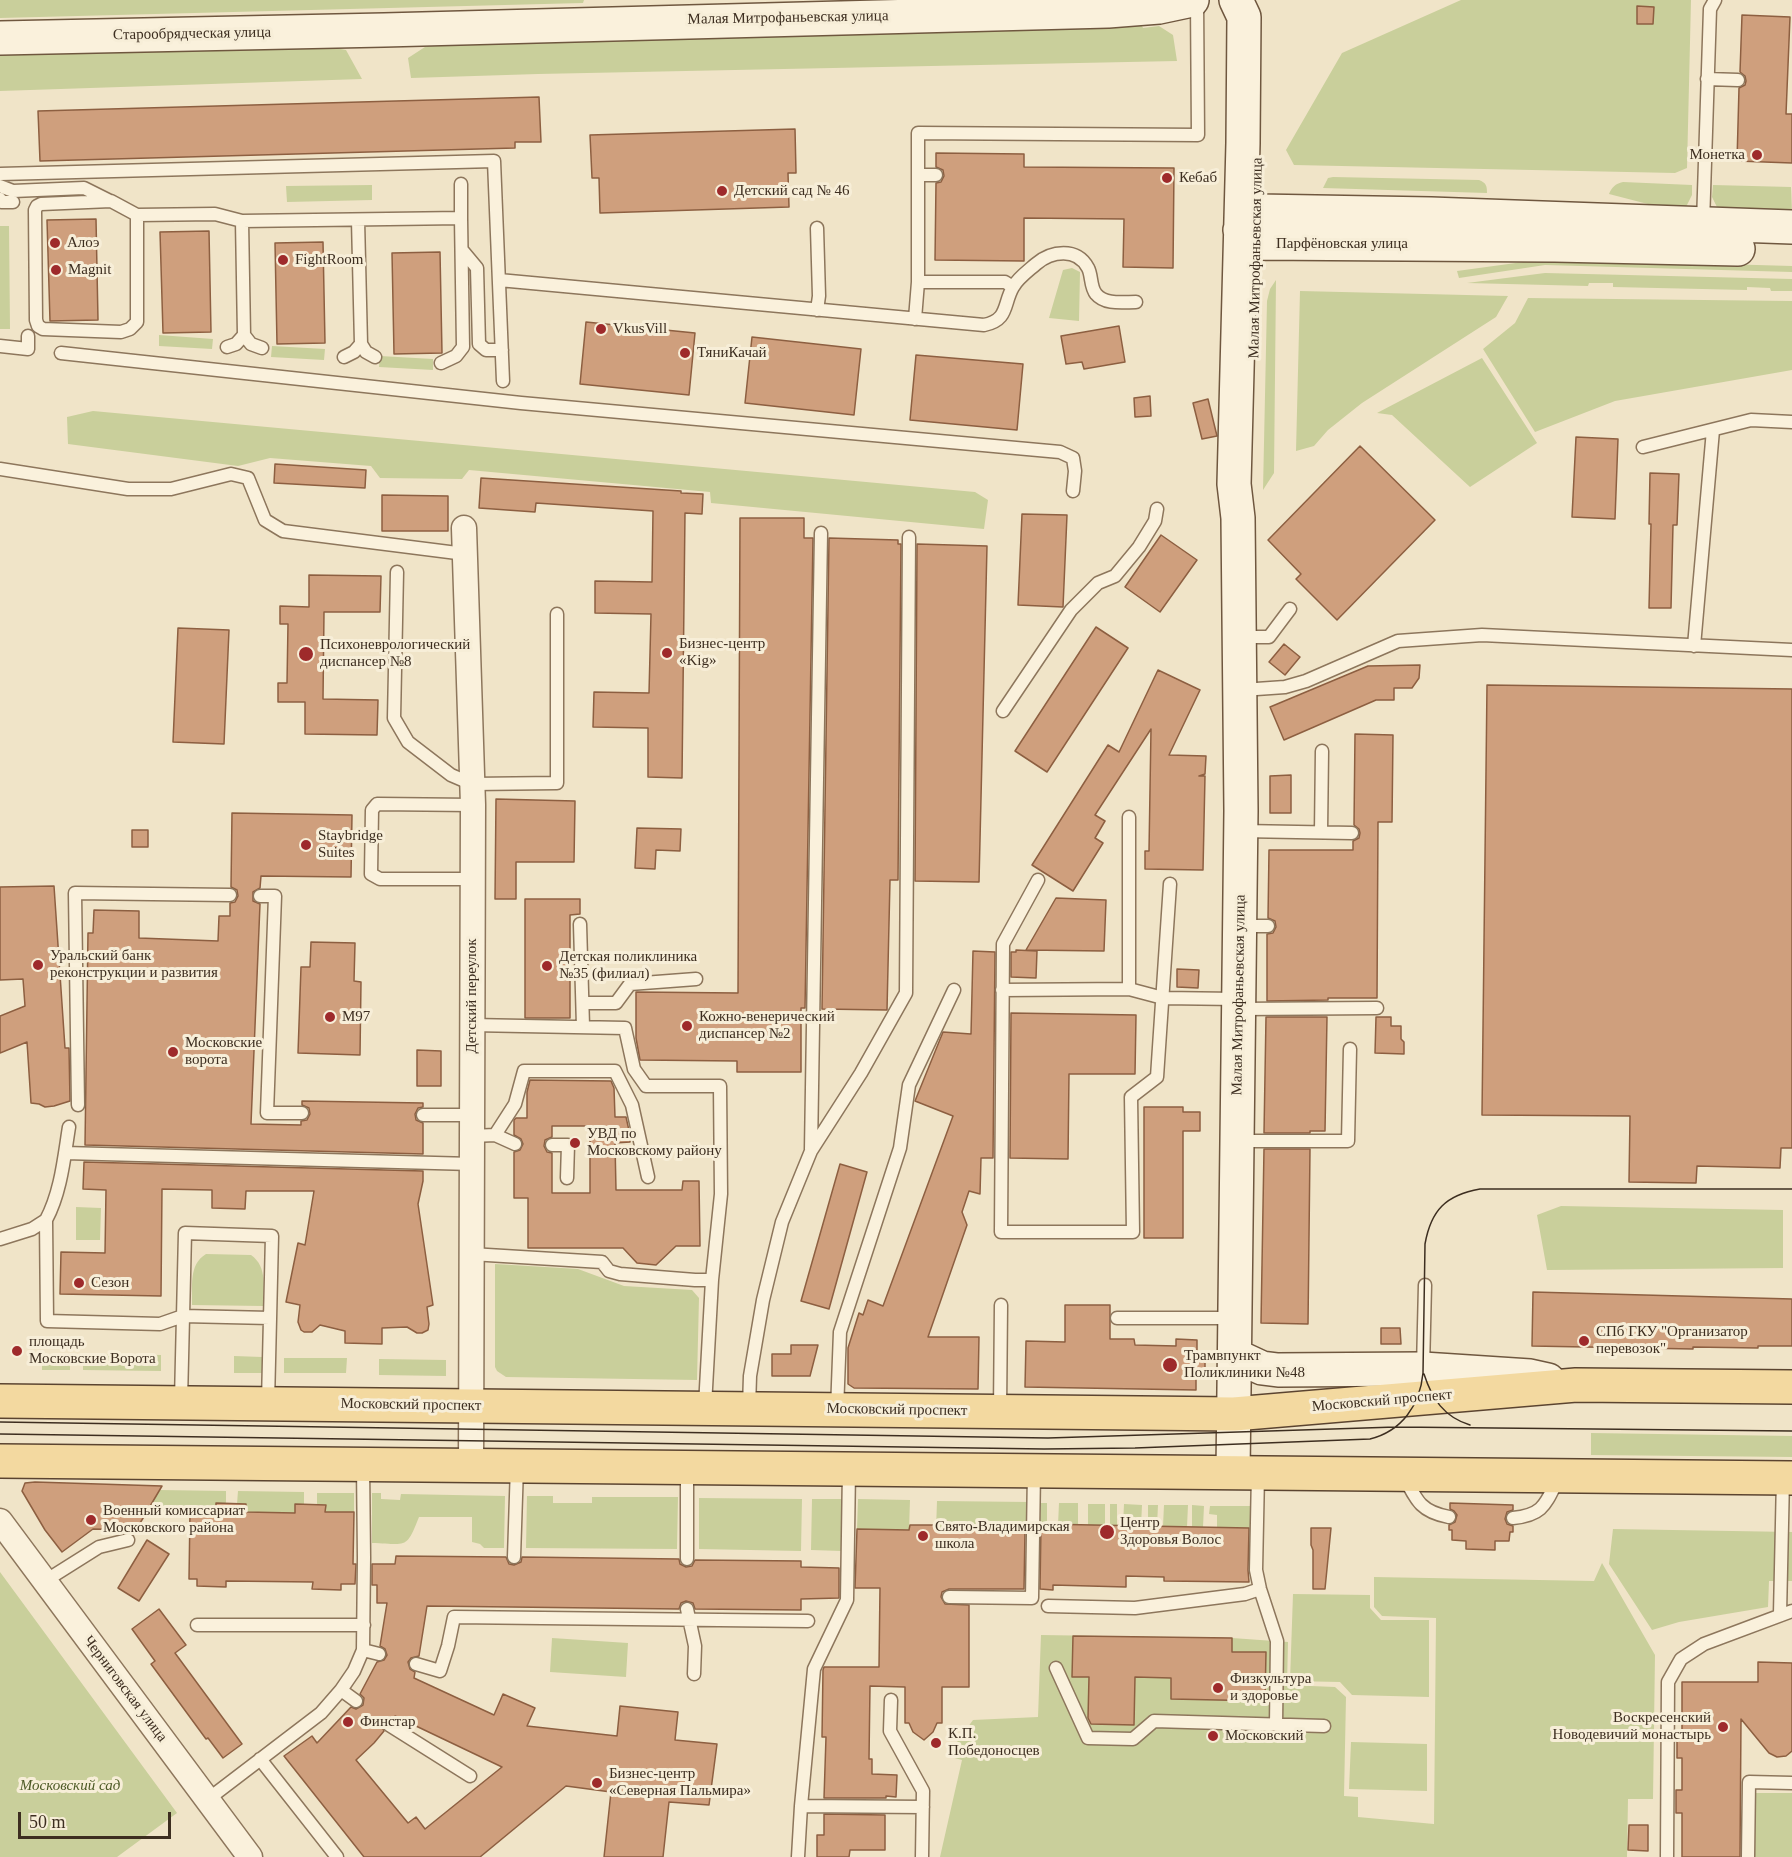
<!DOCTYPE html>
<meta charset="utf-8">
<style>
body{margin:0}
#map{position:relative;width:1792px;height:1857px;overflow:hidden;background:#f0e4c8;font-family:Georgia,serif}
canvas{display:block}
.scale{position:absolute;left:18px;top:1812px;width:153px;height:27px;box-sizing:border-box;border:3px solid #3d2e20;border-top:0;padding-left:8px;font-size:18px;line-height:21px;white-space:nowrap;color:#3d2e20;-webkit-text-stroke:4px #f7eed8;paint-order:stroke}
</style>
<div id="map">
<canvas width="1792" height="1857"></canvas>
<div class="scale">50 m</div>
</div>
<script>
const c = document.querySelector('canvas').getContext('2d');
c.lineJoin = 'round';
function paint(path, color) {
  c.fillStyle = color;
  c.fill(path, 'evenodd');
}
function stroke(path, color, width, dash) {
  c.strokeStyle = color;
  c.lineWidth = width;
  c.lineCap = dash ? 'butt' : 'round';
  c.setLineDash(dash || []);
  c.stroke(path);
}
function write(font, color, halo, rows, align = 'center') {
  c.font = font + ' Georgia,serif';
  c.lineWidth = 6;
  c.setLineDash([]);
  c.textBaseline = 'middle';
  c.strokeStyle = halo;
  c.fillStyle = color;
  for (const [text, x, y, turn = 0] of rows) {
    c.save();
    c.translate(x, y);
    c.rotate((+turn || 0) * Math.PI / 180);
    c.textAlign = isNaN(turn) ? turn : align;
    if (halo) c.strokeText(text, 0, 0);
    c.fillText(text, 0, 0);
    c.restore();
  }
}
paint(new Path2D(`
 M0 0H584L583 3 0 18Z
 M1461 0H1691L1687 168 1675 173 1294 165 1286 150 1342 53Z
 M1139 20 1143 28 1159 26 1173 35 1177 61 538 74 411 78 408 58 425 47 446 41Z
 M309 43 346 50 362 79 0 91V50Z
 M1333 177 1479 180C1486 183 1487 185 1487 193L1323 188 1328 178Z
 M1623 182 1692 185V195L1684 211 1671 210 1609 194C1612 187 1615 184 1623 182Z
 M372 185V200L287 202 286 186Z
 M1713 185 1791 187 1792 213 1719 211 1712 197Z
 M0 226H9L10 329H0Z
 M1545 259 1792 266V272L1545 265 1459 278 1457 271Z
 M1072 268 1080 272 1079 321 1049 318 1063 270Z
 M1545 273 1792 279V291H1771L1770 288 1747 287V290L1613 287V283H1589L1588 286 1467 283Z
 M1276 280 1274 473 1263 490 1267 301 1270 289Z
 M1300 291 1508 296 1496 317 1362 403 1328 430 1314 446 1296 451Z
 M1528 298 1792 301V370L1615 401 1535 432 1483 349 1515 323Z
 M159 335 213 339 212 349 159 346Z
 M272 346 325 349 324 360 271 357Z
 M380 356 433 359V370L379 367Z
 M1482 358 1537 443 1470 487 1392 415 1377 413Z
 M93 411 975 492 988 500 984 529 711 503 710 492 469 470 462 479 380 478 371 466 270 458 238 466 68 444 67 417Z
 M1561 1206 1783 1210V1268L1547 1270 1537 1215Z
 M76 1207 101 1208 100 1240H76Z
 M206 1254 251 1255C268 1267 263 1288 263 1306L192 1305C193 1287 188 1265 206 1254Z
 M495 1264 578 1269 624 1286 692 1290 699 1298 697 1380 506 1377 497 1371 495 1367Z
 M42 1354H70V1370H42Z
 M83 1354 161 1355V1371L83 1370Z
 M234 1356 262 1357V1373H234Z
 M284 1358H347L346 1373H284Z
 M379 1359 446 1360V1376L379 1375Z
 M1591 1433 1792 1436V1457L1591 1455Z
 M159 1490 226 1491V1504H216V1513L147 1511Z
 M238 1491 304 1492V1504H295V1513L246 1512V1504H237Z
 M317 1493H354V1512H325V1505L317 1504Z
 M372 1493H381V1499L400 1500 401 1494 505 1496 504 1548H484L480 1544 472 1542V1517H419C406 1550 407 1544 372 1543Z
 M527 1496H553V1503H592V1497H678L677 1549 526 1548Z
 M699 1498 802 1499 801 1551 699 1549Z
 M812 1499H842V1551L811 1550Z
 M858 1499 910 1500 909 1530 857 1529Z
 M937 1501 1029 1502V1530H936Z
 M1041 1503H1047V1524H1040Z
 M1059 1503H1078V1525H1058Z
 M1088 1504H1105V1525H1088Z
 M1110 1504H1117V1526L1110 1525Z
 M1124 1504 1142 1505 1141 1526H1123Z
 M1148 1505H1158L1157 1526H1148Z
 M1164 1505H1188L1187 1527 1163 1526Z
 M1192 1505 1204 1506 1203 1527H1192Z
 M1210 1506H1250V1528L1217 1527V1515L1209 1514Z
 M1613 1529 1792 1532V1581H1769L1768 1607 1679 1622 1652 1630 1609 1564Z
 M1602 1563 1655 1655 1653 1799H1628L1627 1857H940L962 1760 947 1756 973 1720 1038 1717 1041 1635 1232 1638 1288 1642 1287 1685 1335 1687 1346 1697 1344 1796 1358 1797V1817L1434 1824 1436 1618 1382 1616 1374 1607V1577L1594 1581Z
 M0 1572 177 1813 117 1857H0Z
 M1293 1594 1370 1595V1608L1381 1620H1429V1697L1352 1695 1340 1682 1290 1681Z
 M552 1638 628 1643 626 1677 550 1672Z
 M1351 1742 1427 1744V1791L1349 1789Z
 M1755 1793H1792V1857H1755Z`), '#c9cf9b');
const building = new Path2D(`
 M1637 6 1654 7 1653 24H1637Z
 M1742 15 1790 17 1786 114H1792V163L1737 161 1739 88 1745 85 1746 81 1745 76 1740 72Z
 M539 97 541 142H515V148L40 161 38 111Z
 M795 129 796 173H788L789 207 600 213 599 178H592L590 135Z
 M936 153 1024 154V167L1174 168 1173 268 1123 267 1124 219 1024 218V261L935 260 936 183 941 182 944 176 943 170 936 167Z
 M96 219 98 320 50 321 47 220Z
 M209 231 211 332 163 333 160 232Z
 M323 242 325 343 277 344 275 243Z
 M440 252 442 353 394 354 392 253Z
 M586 322 695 333 689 395 580 384Z
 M1119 326 1125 362 1084 369 1082 362 1066 364 1061 336Z
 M752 337 861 349 854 415 745 403Z
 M916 355 1023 364 1017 430 910 420Z
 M1150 396 1151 416 1135 417 1134 398Z
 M1208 399 1217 436 1202 439 1193 403Z
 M1576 437 1618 439 1615 519 1572 517Z
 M1360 446 1435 520 1337 620 1296 579 1301 574 1268 540Z
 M275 464 366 470 365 488 274 483Z
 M1650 473 1679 474 1677 525H1673L1671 608H1649L1651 524H1649Z
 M481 478 681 491V493L703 494 702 514 685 513 682 778 648 777V728L593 727 594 692 649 693 651 614 595 613V581L652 582 653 511 536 503 535 512 479 508Z
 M382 495 448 496V531H382Z
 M1022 514 1067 515 1063 607 1018 605Z
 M740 518H804V538H813L805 1008H801V1072H737V1061L640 1060 636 1038V992L738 993Z
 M1161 535 1197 560 1160 612 1125 587Z
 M829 538 898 540V544H901L898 880H890L887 1010 822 1009Z
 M917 544 987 546 979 882 915 881Z
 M309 575 381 576 380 612H324L323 699 378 700 377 735 305 734V702H278V683H287L288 624H280V606L309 607Z
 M1096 627 1128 648 1047 772 1015 751Z
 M178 628 229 630 224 744 173 742Z
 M1284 644 1300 657 1285 675 1269 662Z
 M1420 665 1419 678 1412 688H1394V700H1376L1284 740 1270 707 1368 666Z
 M1158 670 1200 690 1169 755 1206 756 1205 774 1199 776H1205L1203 870 1145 869V851H1149L1151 729 1095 815 1105 821 1095 838 1103 843 1073 891 1032 865 1108 745 1119 752Z
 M1487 685 1792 689V1148H1781L1780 1168 1697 1166 1696 1183 1629 1182 1630 1116 1482 1115Z
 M1355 734 1393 735 1392 822H1378L1377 998H1328V1000L1267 1001V934L1273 933 1276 927 1275 921 1268 918 1269 850H1353V841L1359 838 1360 833 1359 829 1354 825Z
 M1291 775V813H1270V776Z
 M496 799 575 801 574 862H516V899H495Z
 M232 813 352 815 351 877 261 876 260 888 253 892V901L260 904 251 1124 301 1125V1121L307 1120 310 1114 309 1108 302 1105V1101L423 1103V1107L418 1108 415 1114 416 1120 423 1123V1154L85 1145 88 933H93L94 910 139 911V938L218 941 219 916H230V903L235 902 238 896 237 890 231 887Z
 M637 828 681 829 680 851 656 850 655 869 635 868Z
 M132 830H148V847H132Z
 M54 886 65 1048H69L70 1101 54 1106 45 1107 39 1104 31 1103 27 1042 0 1053V1016L25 1006 23 979 0 980V887Z
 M1056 898 1106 900 1104 951 1026 950Z
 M525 899H580V914L570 915V1018H525Z
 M311 942 355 943 354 981 361 982 360 1055 298 1053 301 967H310Z
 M1016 950 1037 951 1036 978 1011 977V952H1016Z
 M973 951 995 952 993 1158H981L980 1194 969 1191 962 1212 967 1225 928 1337H979L978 1389 854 1388 848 1384V1348L859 1313 863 1315 868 1300 883 1306 953 1116 915 1101 943 1032 971 1034Z
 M1177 969 1199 970 1198 988 1177 987Z
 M1011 1013 1136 1015 1135 1074H1069L1068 1159 1010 1158Z
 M1266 1017H1327L1325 1131H1310V1133H1264Z
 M1376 1017H1391V1026H1401V1039L1404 1042V1054L1375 1053Z
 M417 1050 441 1051V1086H417Z
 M530 1080 611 1081 614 1088 615 1117H626L630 1135V1142L615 1143 616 1190H682L683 1181H699L700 1246H676L656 1265 637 1263 623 1248H528V1198H514V1152L520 1150 523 1144 521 1139 514 1135V1120L516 1118H527V1092ZM552 1126H590V1193H552V1153L547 1152 544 1146 545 1140 552 1137Z
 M1144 1107H1183V1112H1200V1131H1183V1238H1144Z
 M1264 1149H1310L1308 1324 1261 1323Z
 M84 1162 423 1171V1181L418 1204 433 1305 427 1307 429 1324 428 1330 422 1333H417L407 1327 382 1328V1344L345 1343V1331L320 1325 312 1332H304L301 1330 298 1322 300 1305 286 1302 298 1243 305 1245 314 1191H246L245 1209 212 1208V1190L162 1189 161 1296 60 1294 61 1252 105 1253 106 1190 83 1189Z
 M840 1164 867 1172 829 1309 801 1301Z
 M1533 1292 1792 1299V1346H1758V1348L1693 1347V1349L1532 1346Z
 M1065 1305H1110V1339H1134L1135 1345 1176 1346V1339L1197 1340V1360L1205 1361V1376H1196V1390L1025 1387 1026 1341 1065 1342Z
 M1381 1328H1400L1401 1344H1381Z
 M791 1345H818L810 1376H772V1354H791Z
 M35 1482 162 1486 136 1530 93 1529 62 1552 45 1530 22 1491 25 1483Z
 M216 1503 246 1504V1512L295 1513V1504L326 1505 325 1512H354L353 1564H356L355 1584H341V1590L312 1589 313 1582 226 1581V1587L197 1586V1579H189L190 1512 216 1513Z
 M1450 1503 1513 1505V1510L1507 1512 1505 1519 1507 1524 1513 1526V1532H1510L1509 1541H1495V1550L1466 1549V1541L1452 1540V1530H1449V1525L1455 1522 1457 1515 1454 1511 1450 1509Z
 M1041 1524 1249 1528 1248 1570 1249 1582 1164 1581V1577L1126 1576V1587L1053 1585V1590L1040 1589Z
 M910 1525H937L936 1530H1025L1024 1589H949L942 1592 941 1597 945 1604 969 1605V1687H942V1723H937L933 1732 924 1740 913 1732 909 1723H905V1687L870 1686 869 1759H872V1774L897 1775 896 1797 886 1796V1798H824L826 1737H822L823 1670 824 1667H879L880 1588H855L857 1529 909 1530Z
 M1311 1528H1331L1325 1589H1313V1550L1311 1545Z
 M147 1540 169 1554 139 1601 118 1588Z
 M396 1556 506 1557 509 1564 514 1565 521 1562 522 1557 679 1559 680 1564 686 1567 692 1566 695 1560 801 1561V1567L839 1568V1598L801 1599V1610L695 1609 693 1603 686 1601 681 1603 679 1609 427 1606 419 1656 411 1658 408 1662 410 1669 415 1672 414 1678 494 1715 503 1694 535 1708 527 1726 617 1736 620 1706 678 1712 675 1740 717 1744 709 1805 669 1802 663 1857H604L611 1792 566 1786 480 1857H364L284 1756 312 1736 317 1743 351 1707 356 1709 363 1705 364 1698 360 1694 377 1662 384 1660 387 1655 385 1649 380 1646 387 1603H377V1585H372V1564H395ZM395 1716 502 1767 425 1829 416 1817 408 1823 356 1760 374 1743 384 1731 381 1725 382 1720 386 1718H394Z
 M159 1609 186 1645 175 1653 242 1744 223 1758 208 1738 206 1739 151 1664 155 1661 132 1629Z
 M1073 1636 1232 1638V1652H1266L1265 1701 1171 1699V1678L1135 1677 1134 1725 1091 1724 1088 1718 1089 1677H1072Z
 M1758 1662 1792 1663V1751L1786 1756 1777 1757 1769 1753 1741 1719 1740 1857H1682V1813H1676V1790H1682V1758H1677V1735L1682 1734V1682H1758Z
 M824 1814 885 1815V1850H850L849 1857H817V1835H824Z
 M1629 1825H1648V1851L1628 1850Z`);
paint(building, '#cf9f7d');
stroke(building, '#8d5f41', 1.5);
const lane = new Path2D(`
 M1707 79 1738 80
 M0 174 494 161 503 381
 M936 175H918V133L1198 135 1197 0
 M0 186 13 191 84 188 110 201
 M0 199 2 202H13
 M137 215V322L130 329 121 332 43 329 38 326 36 320 35 210 37 206 41 204 111 201 137 215 215 214 242 221 461 218 463 347 456 356 441 363
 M461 218V184
 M358 220 361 344 366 352 375 357
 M242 221 244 335 251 344 262 348
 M1703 223 1710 9 1715 0
 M817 228 819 296 817 310
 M462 250 477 268 479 344 486 350H502
 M499 280 984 325C1009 320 1003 304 1013 287 1018 278 1028 271 1036 264 1051 251 1077 247 1088 268 1092 275 1090 287 1096 294 1105 305 1123 302 1136 302
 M918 282H1005L1013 287
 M915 319 918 282V175
 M0 346 28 349V336
 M227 347 236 344 244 335
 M61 353 521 403 1060 452 1073 458 1075 471 1073 491
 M344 357 354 352 361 344
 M1643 447 1751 420 1792 422
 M0 469 128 489H171L231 474 248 478 265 520 283 531 465 554
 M397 572 394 718 408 742 451 775 472 784 557 783V614
 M1242 637H1269L1290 609
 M1694 646 1713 430
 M1242 690 1285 687 1306 681 1398 641 1482 635 1792 650
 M1003 711 1071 610 1098 583 1115 576 1139 547 1155 521 1157 509
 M1129 817V989L1163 998 1237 999
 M1242 831 1352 833
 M1321 832 1322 751
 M473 879H380L371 874 372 810 377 804 473 805
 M1038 880 1003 944 1001 1232H1133L1131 1097 1157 1077 1170 884
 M260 896H275L267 1113H302
 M580 924 583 1026
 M1241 926H1268
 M1002 990 1129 989
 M583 1003H616L630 984 696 979
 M1240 1009 1377 1008
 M472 1025 625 1028 634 1069 646 1086H720L721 1194 712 1280 705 1406
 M78 1105 75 893 230 895
 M423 1115H472
 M495 1135 515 1144
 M472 1136 495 1135 515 1104 524 1071H615L632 1105 648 1177
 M1238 1141H1348L1350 1049
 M552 1145H568L567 1178
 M811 1149 821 533
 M65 1153 472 1164
 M46 1220C61 1192 64 1158 69 1127
 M0 1239 32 1229 46 1220 47 1321 160 1324 183 1316 270 1318
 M471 1254 602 1262 609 1271 620 1274 695 1280H712
 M1117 1318H1233
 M1423 1368 1425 1285
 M181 1400 185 1233 272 1236 268 1402
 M749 1407 750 1376 763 1300 782 1222 811 1151 861 1073 906 993 909 537
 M837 1410 840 1332 900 1148 909 1085 954 990
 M1000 1411 1001 1305
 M849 1470 847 1600 814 1669 801 1806 923 1807
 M1258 1474 1256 1570 1260 1589 1277 1641 1276 1725
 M1405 1478C1417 1502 1422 1512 1449 1517
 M1513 1518C1543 1515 1545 1505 1558 1479
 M514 1557 517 1466
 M687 1559V1468
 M45 1581 99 1547 128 1540
 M949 1597 1032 1598 1034 1472
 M1048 1606 1135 1608 1245 1594 1260 1589
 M687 1609 695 1646 694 1674
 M1780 1614 1783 1478
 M197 1625H364
 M363 1650 379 1654
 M416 1664 440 1671 448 1646 454 1617 808 1621
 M1056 1668 1088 1738 1133 1739 1154 1721 1324 1726
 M341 1690 356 1701
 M891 1700 890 1731 923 1791 922 1857
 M389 1725 470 1776
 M260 1759 337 1857
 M207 1800 321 1713 341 1690 354 1671 363 1650 364 1558 363 1466
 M798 1857 801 1806
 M1667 1857 1668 1682 1681 1659 1704 1644 1792 1611
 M1748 1857 1749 1782 1792 1783`);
const street = new Path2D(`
 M464 528 473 805 471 1465
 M0 1521 250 1857`);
const secondary = new Path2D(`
 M0 38 384 30 1108 11 1159 7 1192 0
 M1240 230 1258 211 1431 214 1792 227
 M1240 230 1256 243 1555 245 1738 249
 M1234 1355 1262 1368 1278 1370 1423 1369 1530 1376 1548 1380
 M1233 1472 1241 811 1238 518 1234 484 1243 143 1244 17 1236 0`);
const primary = new Path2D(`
 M0 1401 1234 1414 1576 1385 1792 1387
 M0 1461 1792 1478`);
stroke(lane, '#8d765c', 15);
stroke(street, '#8d765c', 27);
stroke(secondary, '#6f573f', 36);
stroke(primary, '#5b4430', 36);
stroke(lane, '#faf1dc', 12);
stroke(street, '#faf1dc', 24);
stroke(secondary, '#faf1dc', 33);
stroke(primary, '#f3d9a0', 33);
stroke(new Path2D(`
 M1424 1374C1432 1399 1444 1417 1470 1425
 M0 1422 1048 1438 1396 1427 1792 1431
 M0 1434 1044 1449 1135 1448 1370 1439C1402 1431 1420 1405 1423 1373L1425 1244C1431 1210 1446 1195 1480 1189H1792`), '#3d2e20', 1.5);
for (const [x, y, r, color] of [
 [1757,155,6,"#9e2a2b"],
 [1167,178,6,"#9e2a2b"],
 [722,191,6,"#9e2a2b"],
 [55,243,6,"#9e2a2b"],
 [283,260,6,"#9e2a2b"],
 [56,270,6,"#9e2a2b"],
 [601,329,6,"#9e2a2b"],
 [685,353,6,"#9e2a2b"],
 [667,653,6,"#9e2a2b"],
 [306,654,8,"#9e2a2b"],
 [306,845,6,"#9e2a2b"],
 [38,965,6,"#9e2a2b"],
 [547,966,6,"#9e2a2b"],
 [330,1017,6,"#9e2a2b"],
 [687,1026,6,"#9e2a2b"],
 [173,1052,6,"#9e2a2b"],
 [575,1143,6,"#9e2a2b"],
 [79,1283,6,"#9e2a2b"],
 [1584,1341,6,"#9e2a2b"],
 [17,1351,6,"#9e2a2b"],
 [1170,1365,8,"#9e2a2b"],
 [91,1520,6,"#9e2a2b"],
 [1107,1532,8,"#9e2a2b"],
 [923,1536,6,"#9e2a2b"],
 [1218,1688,6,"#9e2a2b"],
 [348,1722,6,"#9e2a2b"],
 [1723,1727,6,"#9e2a2b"],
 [1213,1736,6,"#9e2a2b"],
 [936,1743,6,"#9e2a2b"],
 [597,1783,6,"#9e2a2b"]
]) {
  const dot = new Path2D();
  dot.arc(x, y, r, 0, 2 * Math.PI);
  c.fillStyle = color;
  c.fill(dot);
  stroke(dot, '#f7eed8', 2);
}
write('15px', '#3d2e20', '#f7eed8', [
 ["Малая Митрофаньевская улица",788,18,-1],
 ["Старообрядческая улица",192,34,-1],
 ["Парфёновская улица",1342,244],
 ["Малая Митрофаньевская улица",1256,258,-89],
 ["Малая Митрофаньевская улица",1239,995,-89],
 ["Детский переулок",472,996,-90],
 ["Московский проспект",1382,1401,-5],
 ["Московский проспект",411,1405,1],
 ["Московский проспект",897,1410,1],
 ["Черниговская улица",125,1689,53]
]);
write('15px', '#3d2e20', '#f7eed8', [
 ["Монетка",1745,155,"right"],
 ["Кебаб",1179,178],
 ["Детский сад № 46",734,191],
 ["Алоэ",67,243],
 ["FightRoom",295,260],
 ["Magnit",68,270],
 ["VkusVill",613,329],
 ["ТяниКачай",697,353],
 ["Бизнес-центр",679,644],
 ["«Kig»",679,661],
 ["Психоневрологический",320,645],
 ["диспансер №8",320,662],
 ["Staybridge",318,836],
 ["Suites",318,853],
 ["Уральский банк",50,956],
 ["реконструкции и развития",50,973],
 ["Детская поликлиника",559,957],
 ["№35 (филиал)",559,974],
 ["M97",342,1017],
 ["Кожно-венерический",699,1017],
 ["диспансер №2",699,1034],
 ["Московские",185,1043],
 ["ворота",185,1060],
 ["УВД по",587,1134],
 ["Московскому району",587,1151],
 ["Сезон",91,1283],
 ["СПб ГКУ \"Организатор",1596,1332],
 ["перевозок\"",1596,1349],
 ["площадь",29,1342],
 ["Московские Ворота",29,1359],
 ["Трамвпункт",1184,1356],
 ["Поликлиники №48",1184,1373],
 ["Военный комиссариат",103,1511],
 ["Московского района",103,1528],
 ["Центр",1120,1523],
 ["Здоровья Волос",1120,1540],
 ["Свято-Владимирская",935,1527],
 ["школа",935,1544],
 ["Физкультура",1230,1679],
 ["и здоровье",1230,1696],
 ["Воскресенский",1711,1718,"right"],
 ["Новодевичий монастырь",1711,1735,"right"],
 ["Финстар",360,1722],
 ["К.П.",948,1734],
 ["Победоносцев",948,1751],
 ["Московский",1225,1736],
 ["Бизнес-центр",609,1774],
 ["«Северная Пальмира»",609,1791]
], 'left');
write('italic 15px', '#4d5a26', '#f7eed8', [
 ["Московский сад",70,1786]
]);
</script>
